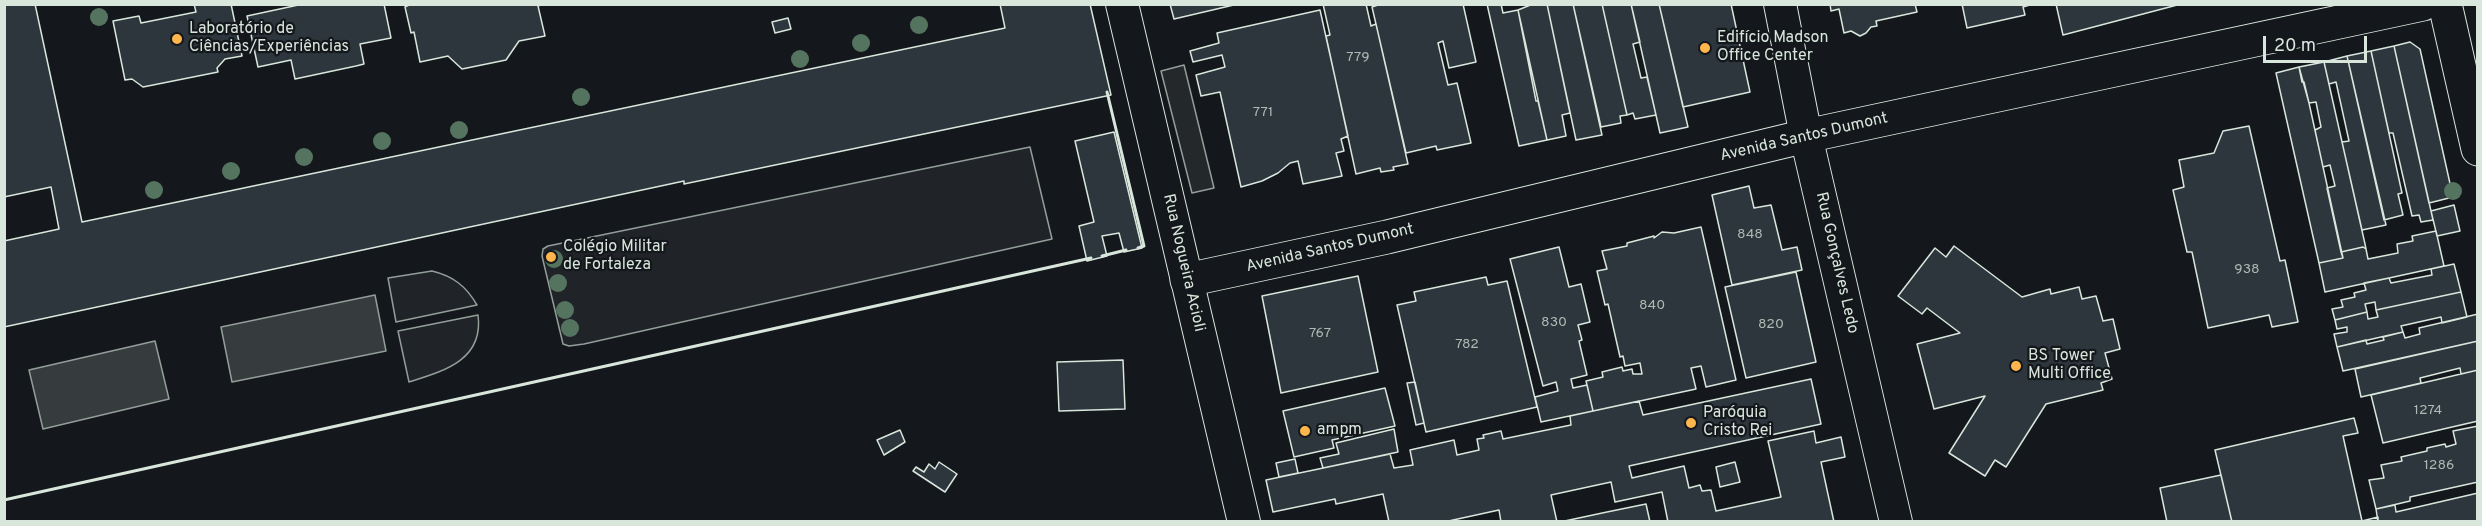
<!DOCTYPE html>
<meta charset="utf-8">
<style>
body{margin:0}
#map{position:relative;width:2482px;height:526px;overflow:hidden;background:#14181c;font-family:Overpass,sans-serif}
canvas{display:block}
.frame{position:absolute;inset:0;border:6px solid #d8e6dc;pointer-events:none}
.scale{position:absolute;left:2263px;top:36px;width:104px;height:27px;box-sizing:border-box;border:3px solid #d8e6dc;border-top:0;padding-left:8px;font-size:18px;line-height:21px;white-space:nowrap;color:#d8e6dc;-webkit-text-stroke:4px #14181c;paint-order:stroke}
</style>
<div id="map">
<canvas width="2482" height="526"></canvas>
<div class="frame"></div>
<div class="scale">20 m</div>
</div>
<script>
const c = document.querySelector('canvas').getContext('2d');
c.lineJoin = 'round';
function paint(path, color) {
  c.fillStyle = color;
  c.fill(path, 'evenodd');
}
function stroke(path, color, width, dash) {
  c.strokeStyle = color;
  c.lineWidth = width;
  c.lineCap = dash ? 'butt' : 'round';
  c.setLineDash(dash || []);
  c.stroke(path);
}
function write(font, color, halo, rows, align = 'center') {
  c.font = font + ' Overpass,sans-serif';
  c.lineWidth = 4.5;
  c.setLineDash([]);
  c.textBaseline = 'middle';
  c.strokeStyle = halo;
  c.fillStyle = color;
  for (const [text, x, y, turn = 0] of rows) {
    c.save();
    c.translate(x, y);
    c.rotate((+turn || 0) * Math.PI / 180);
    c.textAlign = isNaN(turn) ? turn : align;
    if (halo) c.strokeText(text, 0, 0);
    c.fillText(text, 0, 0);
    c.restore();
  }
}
const green = new Path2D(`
 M1030 147 1052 239 584 344 569 346 563 344 542 256 543 249 548 246Z
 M432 271C453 276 466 286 477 305L396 322 388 278Z
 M478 315C484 360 444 371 409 382L398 331Z`);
paint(green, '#202428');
stroke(green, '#939e99', 1.5);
const parking = new Path2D(`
 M1184 65 1214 188 1192 193 1161 71Z`);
paint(parking, '#24282b');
stroke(parking, '#939e99', 1.5);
const water = new Path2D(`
 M375 295 386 351 232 382 221 327Z
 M155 341 169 399 43 429 29 370Z`);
paint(water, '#363b3e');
stroke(water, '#939e99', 1.5);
const building = new Path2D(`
 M4 4H35L82 222 1005 28 1000 4H1090L1111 95 684 184V181L4 327V241L59 229 51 187 4 197Z
 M194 4H231L242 56 225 59 217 68 218 72 143 87 132 79 125 80 113 21 139 16 141 23 196 12Z
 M303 4H384L391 38 360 44 364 64 356 66 295 79 291 60 258 67 247 16Z
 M544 4 538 6 545 36 519 41 506 60 462 69 448 56 420 62 414 32 411 33 405 7 411 4Z
 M1170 4H1238L1174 19Z
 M1323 4H1366L1371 26 1376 24 1408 164 1393 167 1394 170 1381 172 1380 168 1356 174 1326 36 1330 35Z
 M1381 4H1463L1476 62 1449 68 1443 41 1438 43 1448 85 1457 83 1471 143 1437 150 1436 146 1406 153 1372 7Z
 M1487 4H1501L1503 13 1518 10 1536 101H1538L1547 140 1519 146Z
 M1533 4H1547L1570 113 1562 115 1566 136 1547 140 1518 10Z
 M1547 4H1573L1602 135 1576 140Z
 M1573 4H1602L1627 115 1620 116 1621 123 1601 127Z
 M1602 4H1631L1640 42 1633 44 1641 78 1647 77 1656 115 1635 119 1633 113 1627 115Z
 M1631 4H1659L1688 127 1660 133Z
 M1659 4H1731L1750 92 1683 107Z
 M1830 4H1915L1917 12 1876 21 1877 26 1871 27 1866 33 1860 36 1851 31 1844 33 1839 9 1831 11Z
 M1962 4H2033L2023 7 2025 15 1967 28Z
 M2056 4H2181L2063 35Z
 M1320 10 1348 136 1341 139 1344 151 1336 153 1342 176 1303 184 1298 161 1290 163 1278 173 1262 181 1241 187 1220 92 1201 96 1196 75 1225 67 1222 55 1193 62 1190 51 1219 43 1217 33Z
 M788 18 791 29 775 33 772 22Z
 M2410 42 2420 49 2453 197 2429 203 2394 46Z
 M2394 46 2433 220 2421 222 2419 215 2412 216 2393 133H2389L2371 51Z
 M2371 51 2402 193 2398 194 2403 215 2384 220 2347 56Z
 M2347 56 2386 225 2362 230 2342 142 2349 141 2336 82 2329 84 2324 62Z
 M2324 62 2365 244 2366 249 2363 247 2341 252 2327 188 2335 186 2330 165 2323 167 2315 130 2321 127 2316 102 2309 103 2304 82H2302L2299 67Z
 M2299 67 2309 103 2343 258 2319 263 2276 73Z
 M2249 126 2280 261 2285 260 2298 322 2272 327 2269 315 2208 328 2192 252H2187L2173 190 2184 187 2179 160 2214 153 2223 131Z
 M1114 132 1142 248 1124 252 1119 233 1102 236 1107 256 1087 261 1079 226 1094 222 1075 141Z
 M1749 186 1754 208 1771 205 1782 250 1797 247 1802 270 1732 285 1712 195Z
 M2454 205 2460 231 2437 236 2431 211Z
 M1701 227 1736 380 1706 387 1701 366 1691 368 1696 389 1593 411 1586 381 1603 377 1602 372 1622 367 1623 371 1632 369 1633 374H1642L1640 363 1625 366 1623 356 1620 357 1608 304 1605 305 1597 271 1607 269 1602 251 1627 246V243L1654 236V238L1662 232 1674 233Z
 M2436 231 2444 266 2325 292 2319 263 2343 258 2341 252 2363 247 2366 249 2368 259 2398 253 2397 244 2413 241 2412 236Z
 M1954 246 2022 297 2050 289 2051 294 2079 287 2082 299 2096 296 2103 321 2113 319 2120 349 2105 353 2112 379 2101 383 2103 390 2046 404 2006 467 1995 460 1985 476 1949 453 1985 396 1934 409 1917 344 1960 333 1927 308 1922 314 1898 296 1935 248 1946 257Z
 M1559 247 1569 287 1581 284 1590 322 1578 325 1582 340 1579 341 1587 375 1571 379 1573 388 1587 385 1593 411 1541 422 1535 397 1558 391 1556 382 1543 386 1510 259Z
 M2454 264 2461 292 2376 310 2375 302 2365 304 2367 312 2335 320 2332 309 2343 307 2341 300 2355 297 2354 293 2366 290 2364 283 2389 278 2391 283 2432 275 2431 269Z
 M1796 272 1816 362 1746 378 1725 287Z
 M1358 276 1378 372 1281 393 1262 296Z
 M1486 277 1488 285 1507 281 1537 407 1426 432 1397 305 1416 301 1414 292Z
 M2461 292 2467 317 2442 323 2441 317 2401 326 2403 332 2337 347 2334 334 2347 332V327L2337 329 2335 320 2367 312 2368 319 2378 317 2376 310Z
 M2478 314V341L2343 371 2337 347 2366 340 2367 344 2384 340 2383 337 2403 332 2405 338 2420 334 2419 328Z
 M2478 341V370L2461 374 2460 368 2420 378 2421 383 2361 397 2355 369Z
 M1123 360 1125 409 1059 411 1057 362Z
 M2478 370V421L2383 443 2371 395Z
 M1811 379 1821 424 1629 466 1632 478 1684 466 1689 488 1700 485 1702 491 1711 490 1716 511 1781 497 1768 441 1814 431 1816 443 1841 437 1845 457 1821 462 1834 522H1668L1662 492 1615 502 1611 482 1551 495 1557 522H1501L1499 510 1444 522H1389L1383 494 1336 504 1335 499 1273 512 1266 480 1390 454 1394 468 1413 465 1410 450 1454 440 1457 455 1479 450 1477 439 1484 438 1483 435 1501 431 1503 439 1571 425 1570 416 1639 401 1643 415Z
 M1415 382 1424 423 1416 425 1407 383Z
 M1385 388 1395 426 1332 440 1334 448 1294 457 1283 411Z
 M2354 418 2358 433 2343 436 2362 521 2378 517V522H2232L2215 450Z
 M2478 426V482L2410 497V501L2376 509 2369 480 2384 478 2381 465 2402 461 2401 457 2427 451V448L2445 444 2446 447 2456 444 2453 431Z
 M1394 429 1398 452 1323 468 1320 458 1339 454 1336 443Z
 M900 430 905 442 884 455 877 440Z
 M1295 459 1298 473 1279 477 1276 463Z
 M939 462 957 474 945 492 913 471 916 467 924 472 929 464 935 469Z
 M1735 462 1740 482 1720 487 1716 467Z
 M2221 475 2232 522H2167L2160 488Z
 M2478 493V522H2378L2376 509 2395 505 2396 512Z
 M1646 504 1650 522H1560L1607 512Z`);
paint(building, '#2c363c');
stroke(building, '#d8e6dc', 1.5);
const street = new Path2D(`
 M1122 4 1244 522
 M1780 4 1806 136 1896 522`);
const secondary = new Path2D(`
 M2445 4 2478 149`);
const primary = new Path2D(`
 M1187 280 1387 237 1806 136 2423 4`);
stroke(street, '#d8e6dc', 34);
stroke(secondary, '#d8e6dc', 35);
stroke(primary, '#d8e6dc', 35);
stroke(street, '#14181c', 32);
stroke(secondary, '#14181c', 33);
stroke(primary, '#14181c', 33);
stroke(new Path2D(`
 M1107 92 1144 246 1138 248
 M1102 256 1126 250
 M4 500 1091 258`), '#d8e6dc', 3);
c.fillStyle = '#55745f';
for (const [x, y] of [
 [99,17],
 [919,25],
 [861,43],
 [800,59],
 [581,97],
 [459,130],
 [382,141],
 [304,157],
 [231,171],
 [154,190],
 [2453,191],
 [554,259],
 [558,283],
 [565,310],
 [570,328]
]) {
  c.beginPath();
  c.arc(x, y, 9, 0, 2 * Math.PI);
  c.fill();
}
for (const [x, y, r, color] of [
 [177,39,6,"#ffb74d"],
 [1705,48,6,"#ffb74d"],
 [551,257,6,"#ffb74d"],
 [2016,366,6,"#ffb74d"],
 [1691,423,6,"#ffb74d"],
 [1305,431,6,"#ffb74d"]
]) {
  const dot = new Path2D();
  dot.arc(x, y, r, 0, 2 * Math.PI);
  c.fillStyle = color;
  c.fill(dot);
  stroke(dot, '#14181c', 2);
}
write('14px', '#adbab4', null, [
 ["779",1358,58],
 ["771",1263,113],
 ["848",1750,235],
 ["938",2247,270],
 ["840",1652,306],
 ["830",1554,323],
 ["820",1771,325],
 ["767",1320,334],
 ["782",1467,345],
 ["1274",2428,411],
 ["1286",2439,466]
]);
write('16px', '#d8e6dc', '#14181c', [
 ["Laboratório de",189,30],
 ["Ciências/Experiências",189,48],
 ["Edifício Madson",1717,39],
 ["Office Center",1717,57],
 ["Colégio Militar",563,248],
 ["de Fortaleza",563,266],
 ["BS Tower",2028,357],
 ["Multi Office",2028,375],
 ["Paróquia",1703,414],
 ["Cristo Rei",1703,432],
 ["ampm",1317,431]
], 'left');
write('16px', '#d8e6dc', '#14181c', [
 ["Avenida Santos Dumont",1804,138,-13],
 ["Avenida Santos Dumont",1330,249,-13],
 ["Rua Nogueira Acioli",1183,263,77],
 ["Rua Gonçalves Ledo",1836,263,77]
]);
</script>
